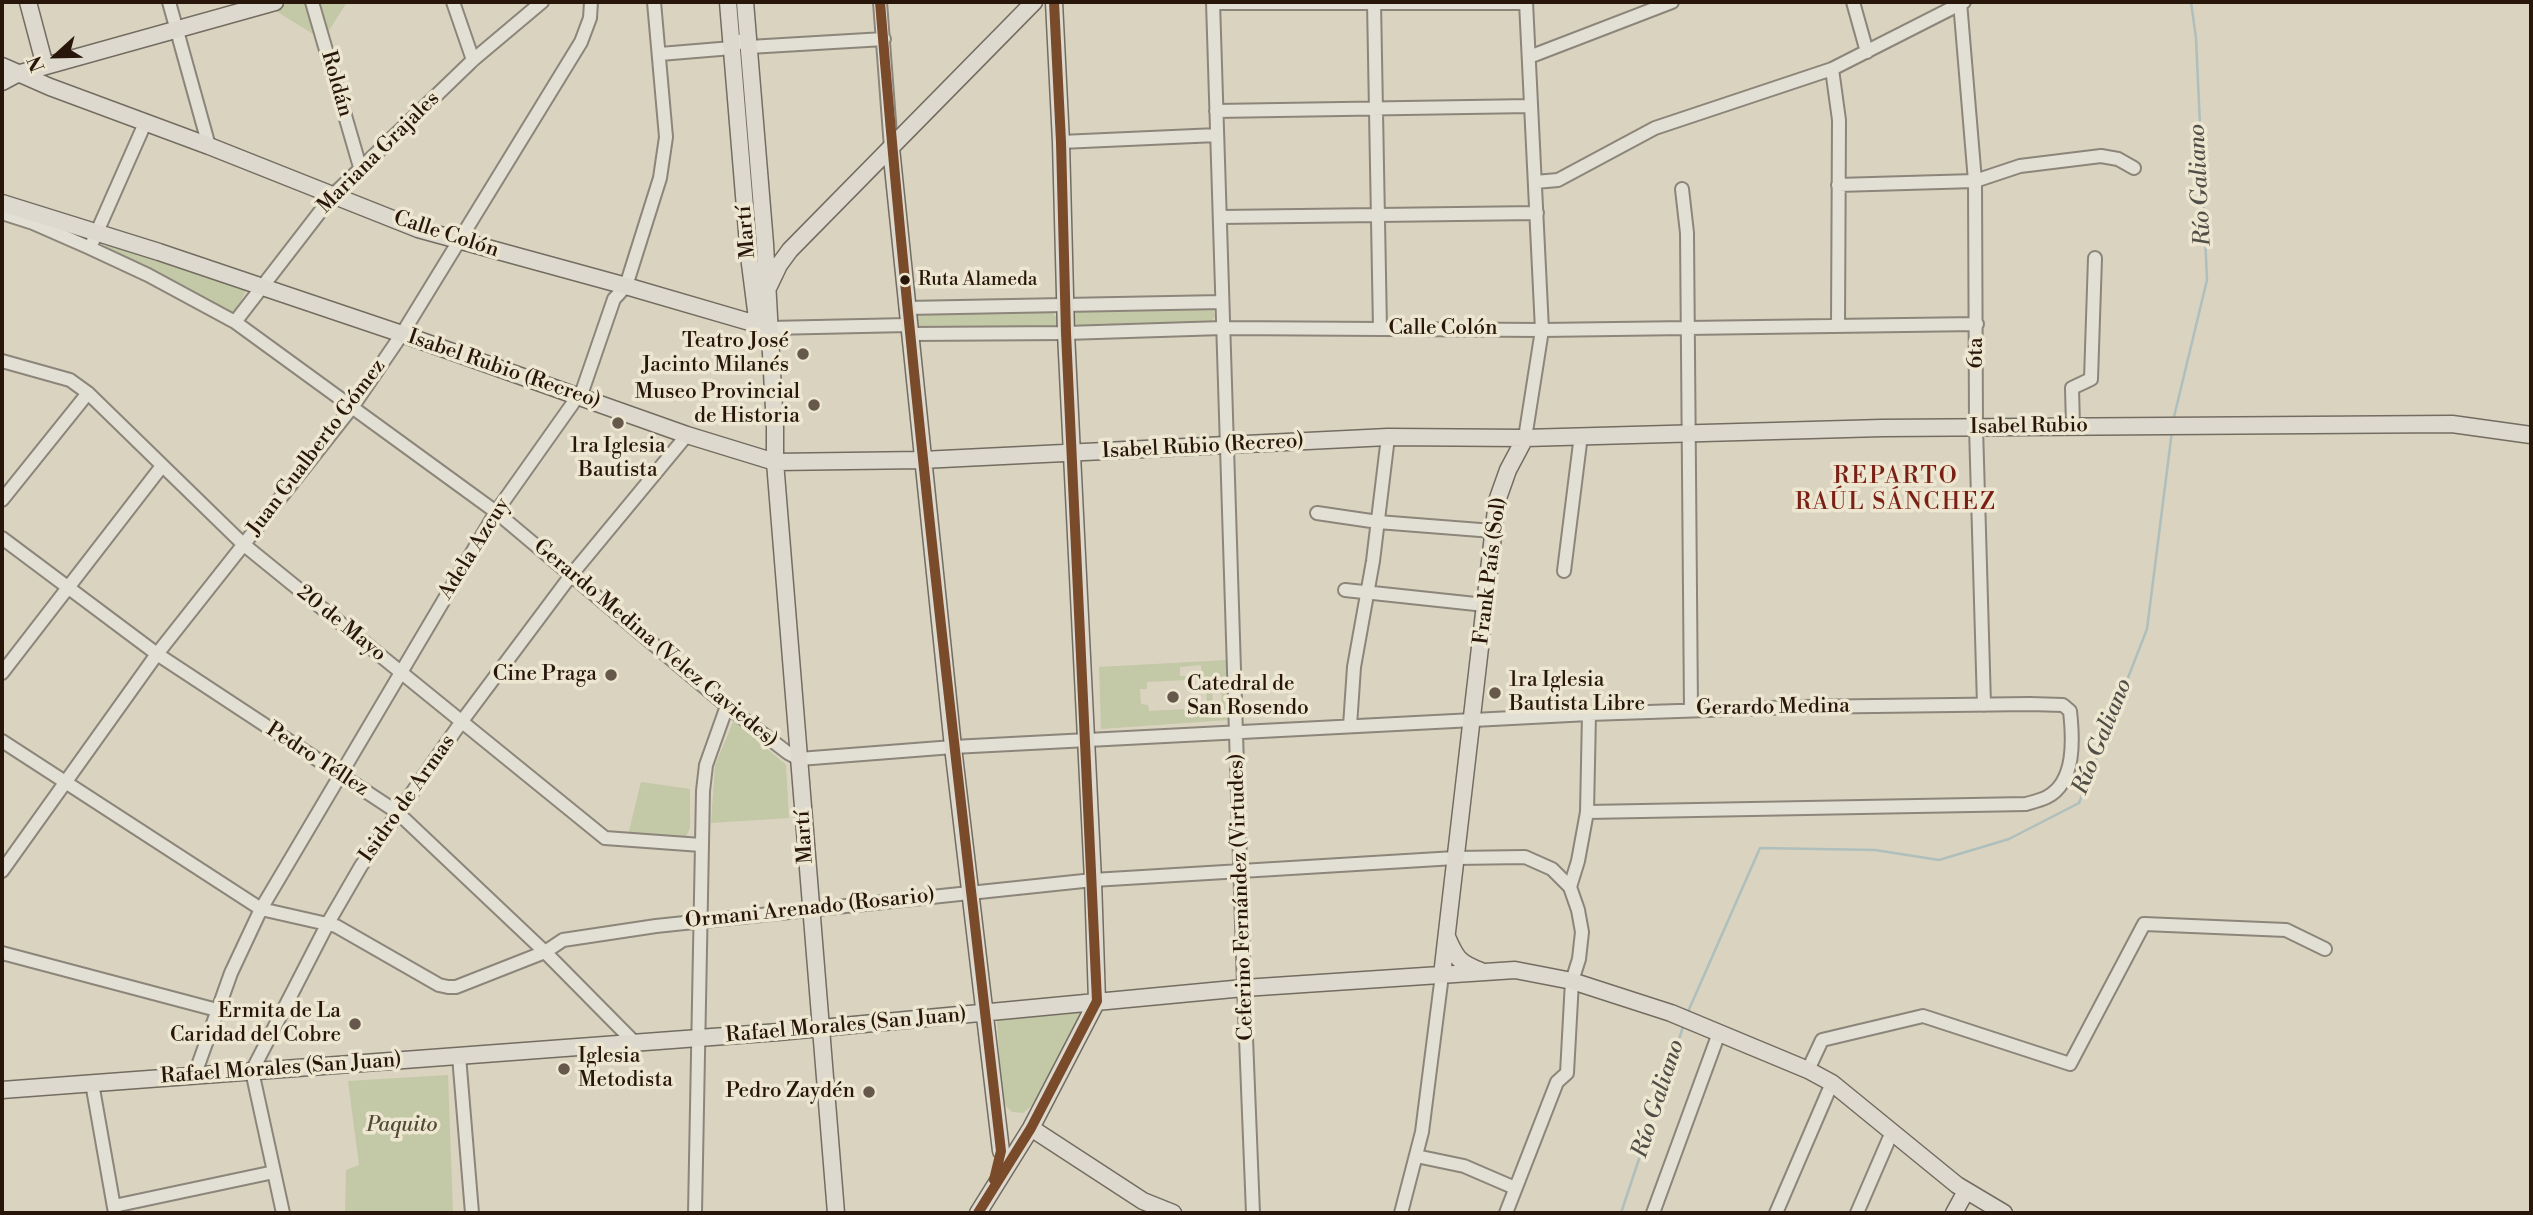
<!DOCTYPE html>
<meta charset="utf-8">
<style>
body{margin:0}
#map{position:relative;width:2533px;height:1215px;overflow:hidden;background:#dad3c0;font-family:"Libre Bodoni",serif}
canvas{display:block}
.frame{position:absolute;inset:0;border:4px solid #28160b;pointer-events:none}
.north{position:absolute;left:21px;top:21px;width:70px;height:70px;-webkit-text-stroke:5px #ede6d0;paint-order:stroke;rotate:248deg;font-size:19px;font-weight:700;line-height:28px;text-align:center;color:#28160b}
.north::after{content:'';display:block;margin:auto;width:24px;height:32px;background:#28160b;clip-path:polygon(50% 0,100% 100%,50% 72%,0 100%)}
</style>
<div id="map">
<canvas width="2533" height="1215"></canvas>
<div class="frame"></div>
<div class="north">N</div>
</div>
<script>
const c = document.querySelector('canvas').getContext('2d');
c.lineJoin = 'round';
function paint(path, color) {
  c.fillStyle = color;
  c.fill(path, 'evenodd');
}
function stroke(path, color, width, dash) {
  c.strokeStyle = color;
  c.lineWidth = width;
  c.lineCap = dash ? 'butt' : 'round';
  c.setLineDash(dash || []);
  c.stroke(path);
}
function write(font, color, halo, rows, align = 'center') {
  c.font = font + ' "Libre Bodoni",serif';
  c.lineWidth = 7;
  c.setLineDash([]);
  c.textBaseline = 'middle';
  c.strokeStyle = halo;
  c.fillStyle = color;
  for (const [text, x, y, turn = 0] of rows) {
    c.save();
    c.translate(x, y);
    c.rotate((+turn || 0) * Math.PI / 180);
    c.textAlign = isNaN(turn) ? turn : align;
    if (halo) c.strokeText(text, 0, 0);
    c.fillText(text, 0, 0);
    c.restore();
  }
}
paint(new Path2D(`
 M294 2H308L318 37 271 8Z
 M320 2H347L328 32 320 6Z
 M107 241 244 287 246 291 235 312 232 313 105 249Z
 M1208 307 1213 310 1215 316 1209 325 1080 326 1074 323 1073 316 1076 310Z
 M1051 311 1059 320 1058 324 1053 327 921 328 916 324 915 317 918 314Z
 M1228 660V720L1101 729 1099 667ZM1201 665V676H1180V667ZM1206 679 1207 708 1149 711 1148 705 1141 704 1140 689H1147V682ZM1212 683H1221L1222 714H1213Z
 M734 720 786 765 789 818 711 823 715 765Z
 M641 782 690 789V828L686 837 628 835Z
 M1082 1013 1034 1104 1023 1113 1012 1112 1002 1102 997 1020Z
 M448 1075 453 1213H345L346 1170 359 1165 348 1081Z`), '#c3c8a6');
stroke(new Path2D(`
 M2173 421 2207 280 2196 38 2191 2
 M1687 1014 1760 848 1875 850 1939 860 2009 839 2079 803 2147 629 2172 431
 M1621 1213 1684 1024`), '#afbfbc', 2.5);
const minor = new Path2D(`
 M169 2 209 146
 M312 2 360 167
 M453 2 473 60
 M880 2 891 148
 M1213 2 1244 988 1253 1213
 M1374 2 1380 329
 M1853 2 1867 52
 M1960 2 1975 181 1976 427 1984 705
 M1213 3H1526
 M660 54 732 48 740 41 749 47 884 39
 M1529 57 1672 2
 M1832 69 1839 120 1838 326
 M1216 111 1531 106
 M1061 142 1217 135
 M1535 182 1558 180 1655 128 1832 69 1964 2
 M1838 185 1975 181 2020 166 2101 156 2118 159 2134 168
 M1682 189 1687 233 1691 710
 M2 213 33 223 90 248 148 275 235 322 496 512 728 707 788 753 799 759 953 747 1589 714 1797 707 2030 704 2063 705 2070 711C2073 738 2076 782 2047 797 2041 800 2033 802 2026 804L1587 812
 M1220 217 1537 213
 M93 241 146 121
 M906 308 1222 302
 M235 322 333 195 473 60 542 2
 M770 328 908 325
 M909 334 1066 333 1223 328 1542 330 1977 324
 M2 361 70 380 88 393 243 544 605 838 701 845
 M2073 426 2072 388 2091 379 2095 258
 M1525 438 1542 330 1526 2
 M2 500 88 393
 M1317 513 1378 522 1493 531
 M2 538 157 654 397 812 545 952 635 1043
 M1564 571 1581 435
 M1345 590 1485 605
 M2 673 162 466
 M1350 726 1354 667 1373 561 1388 437
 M2 741 261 909 336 926 439 985 448 987H456L545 952 563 940 656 926 1093 880 1455 858 1525 857 1552 869 1570 887
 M2 871 157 654 353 406 402 334 581 42 590 18 591 2
 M2 953 217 1010
 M459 1056 472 1213
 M1808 1070 1822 1040 1923 1016 2070 1064 2144 924 2286 930 2325 949
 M195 1074 231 973 261 909 496 512 583 389 614 299 626 286 660 178 666 137 654 2
 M92 1083 115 1213
 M1416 1156 1464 1166 1515 1188
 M114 1206 274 1172
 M283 1213 252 1071 328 923 361 866 462 721 572 574 687 435
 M695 1213 703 791 706 765 727 706
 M1401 1213 1422 1132 1442 975
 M1506 1213 1557 1082 1567 1073 1572 981 1579 959 1582 932 1578 910 1570 887 1578 861 1587 812 1589 714
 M1653 1213 1719 1033
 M1776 1213 1832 1083
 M1857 1213 1892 1132`);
const major = new Path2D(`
 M28 2 45 66
 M728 2 749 256 759 334
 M745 2 765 244 775 427V462L836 1213
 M2 66 50 87 209 146 418 229 626 286 770 328
 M2 82 17 74 275 2
 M891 148 953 747 1001 1151
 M2 203 159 252 402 334 687 435 775 462 922 460 1388 437 1525 438 1882 428 2452 424 2531 435
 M769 286 779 265 790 250 1034 2
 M1447 937C1456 958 1459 963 1481 971
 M1442 975 1497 501 1508 470 1525 438
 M2 1090 779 1032 1244 988 1515 970 1572 981 1671 1013 1808 1070 1832 1083 1957 1185 2004 1213
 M1031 1128 1143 1201 1173 1213
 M978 1213 1031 1128 1097 1001 1093 880 1066 333 1061 142 1054 2
 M1954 1213 1966 1191`);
stroke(minor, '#8c857a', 16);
stroke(major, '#736c61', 19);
stroke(minor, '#e2dfd5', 12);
stroke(major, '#ddd9ce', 16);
stroke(new Path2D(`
 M880 2C911 386 957 768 1001 1151L994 1180
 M978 1213 1031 1128 1097 1001 1066 333 1061 142 1054 2`), '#7a4b2a', 10);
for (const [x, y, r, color] of [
 [905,280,6,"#28160b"],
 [803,354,7,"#66584a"],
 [814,405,7,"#66584a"],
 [618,423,7,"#66584a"],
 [611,675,7,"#66584a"],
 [1495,693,7,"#66584a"],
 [1173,697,7,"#66584a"],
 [355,1024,7,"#66584a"],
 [564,1069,7,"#66584a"],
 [869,1092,7,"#66584a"]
]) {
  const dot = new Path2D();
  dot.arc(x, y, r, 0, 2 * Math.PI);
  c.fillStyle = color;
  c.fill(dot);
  stroke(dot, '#ede6d0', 2.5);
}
write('19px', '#28160b', '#ede6d0', [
 ["Ruta Alameda",918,280]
], 'left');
write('21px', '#28160b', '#ede6d0', [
 ["Roldán",336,84,74],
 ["Mariana Grajales",379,153,-45],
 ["Martí",747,232,-95],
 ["Calle Colón",446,235,18],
 ["Calle Colón",1443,329],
 ["6ta",1977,353,-90],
 ["Isabel Rubio (Recreo)",504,370,19],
 ["Isabel Rubio",2029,427,-1],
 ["Isabel Rubio (Recreo)",1203,447,-3],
 ["Juan Gualberto Gómez",317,448,-53],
 ["Adela Azcuy",475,549,-58],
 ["Frank País (Sol)",1491,571,-83],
 ["20 de Mayo",341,624,39],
 ["Gerardo Medina (Velez Caviedes)",655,644,40],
 ["Gerardo Medina",1773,708,-1],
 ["Pedro Téllez",317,760,33],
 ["Isidro de Armas",408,799,-55],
 ["Martí",805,837,-94],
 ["Ceferino Fernández (Virtudes)",1242,897,-92],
 ["Ormani Arenado (Rosario)",810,909,-6],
 ["Rafael Morales (San Juan)",846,1026,-5],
 ["Rafael Morales (San Juan)",281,1069,-4]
]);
write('21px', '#28160b', '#ede6d0', [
 ["Teatro José",789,342],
 ["Jacinto Milanés",789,366],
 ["Museo Provincial",800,393],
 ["de Historia",800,417],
 ["1ra Iglesia",618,447,"center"],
 ["Bautista",618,471,"center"],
 ["Cine Praga",597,675],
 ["1ra Iglesia",1509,681,"left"],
 ["Bautista Libre",1509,705,"left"],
 ["Catedral de",1187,685,"left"],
 ["San Rosendo",1187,709,"left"],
 ["Ermita de La",341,1012],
 ["Caridad del Cobre",341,1036],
 ["Iglesia",578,1057,"left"],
 ["Metodista",578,1081,"left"],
 ["Pedro Zaydén",855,1092]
], 'right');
write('italic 21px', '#514933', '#ede6d0', [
 ["Paquito",402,1126]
]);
write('italic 23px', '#514e48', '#ede6d0', [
 ["Río Galiano",2201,185,-93],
 ["Río Galiano",2103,737,-68],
 ["Río Galiano",1659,1099,-72]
]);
c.letterSpacing = '2px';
write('23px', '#7a1f14', '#ede6d0', [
 ["REPARTO",1896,477],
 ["RAÚL SÁNCHEZ",1896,503]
]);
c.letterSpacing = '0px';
</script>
